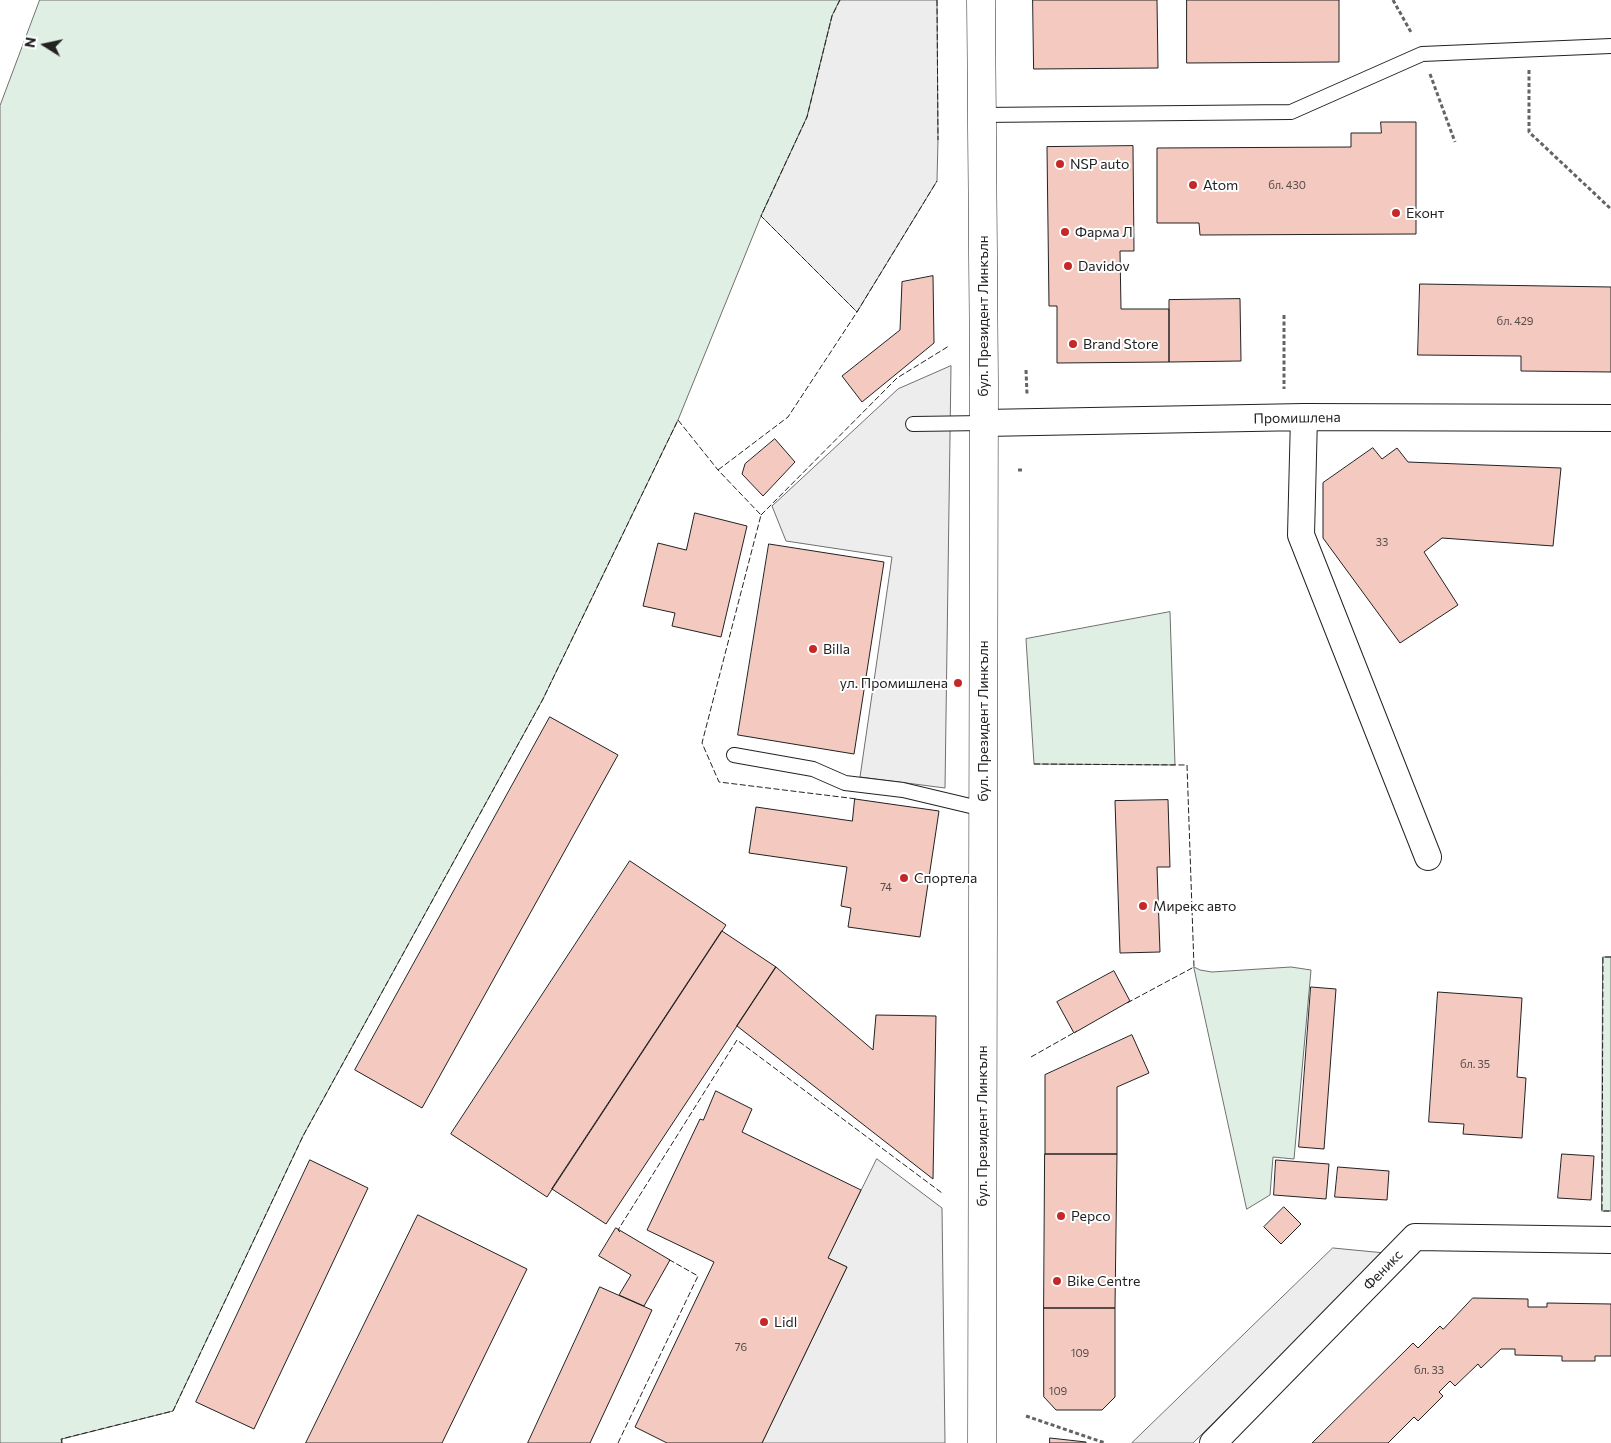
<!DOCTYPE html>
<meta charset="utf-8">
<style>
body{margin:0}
#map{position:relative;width:1611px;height:1443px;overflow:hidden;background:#fff;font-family:Commissioner,sans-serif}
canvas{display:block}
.north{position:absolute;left:20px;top:20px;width:50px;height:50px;-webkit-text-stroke:4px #fff;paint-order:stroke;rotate:280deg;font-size:14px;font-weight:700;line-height:20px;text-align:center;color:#222}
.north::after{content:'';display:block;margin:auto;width:18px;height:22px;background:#222;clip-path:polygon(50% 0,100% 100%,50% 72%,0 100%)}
</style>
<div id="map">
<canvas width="1611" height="1443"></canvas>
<div class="north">N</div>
</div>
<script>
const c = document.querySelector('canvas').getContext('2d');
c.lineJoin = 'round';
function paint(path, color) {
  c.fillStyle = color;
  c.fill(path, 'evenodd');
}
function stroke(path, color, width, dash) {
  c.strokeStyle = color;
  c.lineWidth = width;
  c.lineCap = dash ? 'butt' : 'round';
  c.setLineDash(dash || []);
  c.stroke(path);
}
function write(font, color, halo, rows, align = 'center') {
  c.font = font + ' Commissioner,sans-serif';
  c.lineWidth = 4;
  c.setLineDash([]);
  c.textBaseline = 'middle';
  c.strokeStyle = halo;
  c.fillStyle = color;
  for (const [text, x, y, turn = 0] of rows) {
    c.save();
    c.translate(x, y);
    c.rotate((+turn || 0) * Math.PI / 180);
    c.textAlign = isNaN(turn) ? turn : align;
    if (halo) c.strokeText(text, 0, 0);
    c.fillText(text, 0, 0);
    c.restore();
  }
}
const green = new Path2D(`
 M40 0H840L832 16 807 117 761 216 678 420 543 699 303 1136 173 1411 62 1439V1443H0V106Z
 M1170 612 1175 765 1034 764 1026 639Z
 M1603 957H1611V1211H1602Z
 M1194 967 1200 970 1212 972 1291 967 1311 970 1294 1159 1273 1157 1270 1195 1247 1209Z`);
paint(green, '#e0efe3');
stroke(green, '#6f6f6f', 1);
const parking = new Path2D(`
 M840 0H937L938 140 937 181 857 312 761 216 807 117 832 16Z
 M951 366 945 788 860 777 892 557 786 541 772 506 898 389Z
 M877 1159 942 1208 945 1443H762L847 1267 828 1258Z
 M1333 1248 1385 1253 1193 1443H1132Z`);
paint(parking, '#ededed');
stroke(parking, '#6f6f6f', 1);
const building = new Path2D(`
 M1033 0H1157L1158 68 1034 69Z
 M1187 0H1339V62L1187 63Z
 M1381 122H1416V234L1200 235 1199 223H1157V148L1351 147V133H1381Z
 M1133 146 1134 251H1120L1121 309H1169V362L1057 363V306H1049L1047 147Z
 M933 276 934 343 862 402 842 376 900 330 902 282Z
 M1420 284 1611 287V372L1521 371V356L1418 355Z
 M1240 299 1241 361 1169 362V300Z
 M775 439 795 462 763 496 742 474 745 464Z
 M1373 448 1382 459 1397 448 1408 462 1561 468 1553 546 1442 538 1424 552 1458 605 1400 643 1323 538V483Z
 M695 513 747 526 721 637 672 626 675 613 643 606 658 543 686 550Z
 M769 544 884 562 854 754 738 735Z
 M550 717 618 755 422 1108 355 1070Z
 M855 799 939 811 920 937 848 927 851 908 841 906 847 867 749 853 756 807 852 821Z
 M1168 800 1170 867H1157L1160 952 1120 953 1115 801Z
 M630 861 726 925 547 1197 451 1134Z
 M722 931 776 967 606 1224 552 1189Z
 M776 967 873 1050 876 1015 936 1016 933 1179 737 1026Z
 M1114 971 1130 1001 1074 1033 1057 1002Z
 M1311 987 1336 989 1324 1149 1299 1147Z
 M1438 992 1522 998 1517 1077 1526 1078 1522 1138 1463 1134 1464 1124 1429 1122Z
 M1132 1035 1149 1073 1117 1087V1154H1045V1075Z
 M716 1091 752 1109 742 1132 861 1190 828 1258 847 1267 762 1443H667L635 1427 714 1262 647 1230 700 1119 703 1120Z
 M1045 1154H1117L1115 1308H1044Z
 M1562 1154 1594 1156 1591 1200 1558 1198Z
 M310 1160 368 1188 254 1429 196 1402Z
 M1276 1160 1329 1164 1326 1199 1274 1195Z
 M1338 1167 1389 1171 1387 1200 1335 1197Z
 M1284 1207 1301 1224 1281 1244 1264 1227Z
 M418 1215 527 1269 442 1443H306Z
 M616 1228 670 1260 644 1306 619 1295 631 1275 599 1256Z
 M600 1287 652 1310 590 1443H528Z
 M1473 1298 1528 1299V1307H1547V1303L1611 1304V1356H1595V1361H1562V1356L1515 1355V1349H1501L1481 1368 1478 1364 1455 1386 1450 1381 1439 1392 1443 1396 1418 1421 1414 1417 1388 1443H1312L1413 1343 1418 1348 1440 1326 1443 1329Z
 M1044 1308H1115V1397L1102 1410H1056L1044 1397Z
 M1050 1438 1086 1442V1443H1050Z`);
paint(building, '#f3c9c0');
stroke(building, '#222', 1);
const lane = new Path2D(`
 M981 115 1291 112 1422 54 1611 46
 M913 424 984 423
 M734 755 813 769 845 783 903 790 983 809`);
const street = new Path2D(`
 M1304 417 1301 535 1428 857
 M984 423 1304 417 1611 418
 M1213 1443 1415 1237 1611 1240`);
const secondary = new Path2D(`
 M981 0 984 382 982 1443`);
stroke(lane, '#222', 16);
stroke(street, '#222', 28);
stroke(secondary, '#222', 29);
stroke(new Path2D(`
 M1393 0 1412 34
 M1529 70V132L1611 209
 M1430 74 1455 142
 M1284 315V389
 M1026 370 1027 394
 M1018 470H1023
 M1026 1416 1105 1443`), '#646464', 3, [4, 2.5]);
stroke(lane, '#fff', 14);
stroke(street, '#fff', 26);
stroke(secondary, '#fff', 28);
stroke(new Path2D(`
 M840 0 832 16 807 117 761 216 857 312
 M937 0 938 140
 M718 470 788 417 857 312 937 181
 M761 515 897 378 949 346
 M1034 764 1187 765 1194 967 1127 1003
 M1611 957H1603L1602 1211H1611
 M1031 1057 1077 1031
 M620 1232 618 1230 737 1040 942 1193
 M62 1443 61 1439 173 1411 303 1136 543 699 678 420 718 470 761 515 702 743 719 782 857 799
 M618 1443 698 1276 668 1259`), '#222', 1, [6, 2.5]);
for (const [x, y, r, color] of [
 [1060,164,5,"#c62828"],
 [1193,185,5,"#c62828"],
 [1396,213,5,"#c62828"],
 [1065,232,5,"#c62828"],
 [1068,266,5,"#c62828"],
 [1073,344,5,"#c62828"],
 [813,649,5,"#c62828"],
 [958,683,5,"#c62828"],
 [904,878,5,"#c62828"],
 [1143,906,5,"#c62828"],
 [1061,1216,5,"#c62828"],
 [1057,1281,5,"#c62828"],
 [764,1322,5,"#c62828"]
]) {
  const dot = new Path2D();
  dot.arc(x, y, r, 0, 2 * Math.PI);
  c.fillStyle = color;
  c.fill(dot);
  stroke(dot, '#fff', 2);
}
write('11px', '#564c4a', null, [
 ["бл. 430",1287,185],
 ["бл. 429",1515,321],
 ["33",1382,542],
 ["74",886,887],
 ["бл. 35",1475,1064],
 ["76",741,1347],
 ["109",1080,1353],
 ["бл. 33",1429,1370],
 ["109",1058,1391]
]);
write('14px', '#222', '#fff', [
 ["NSP auto",1070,164],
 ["Atom",1203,185],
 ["Еконт",1406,213],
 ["Фарма Л",1075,232],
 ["Davidov",1078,266],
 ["Brand Store",1083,344],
 ["Billa",823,649],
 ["ул. Промишлена",948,683,"right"],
 ["Спортела",914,878],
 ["Мирекс авто",1153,906],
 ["Pepco",1071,1216],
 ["Bike Centre",1067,1281],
 ["Lidl",774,1322]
], 'left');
write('14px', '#222', '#fff', [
 ["бул. Президент Линкълн",983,316,-90],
 ["Промишлена",1297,418,-1],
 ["бул. Президент Линкълн",983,721,-90],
 ["бул. Президент Линкълн",982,1126,-90],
 ["Феникс",1383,1270,-46]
]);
</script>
